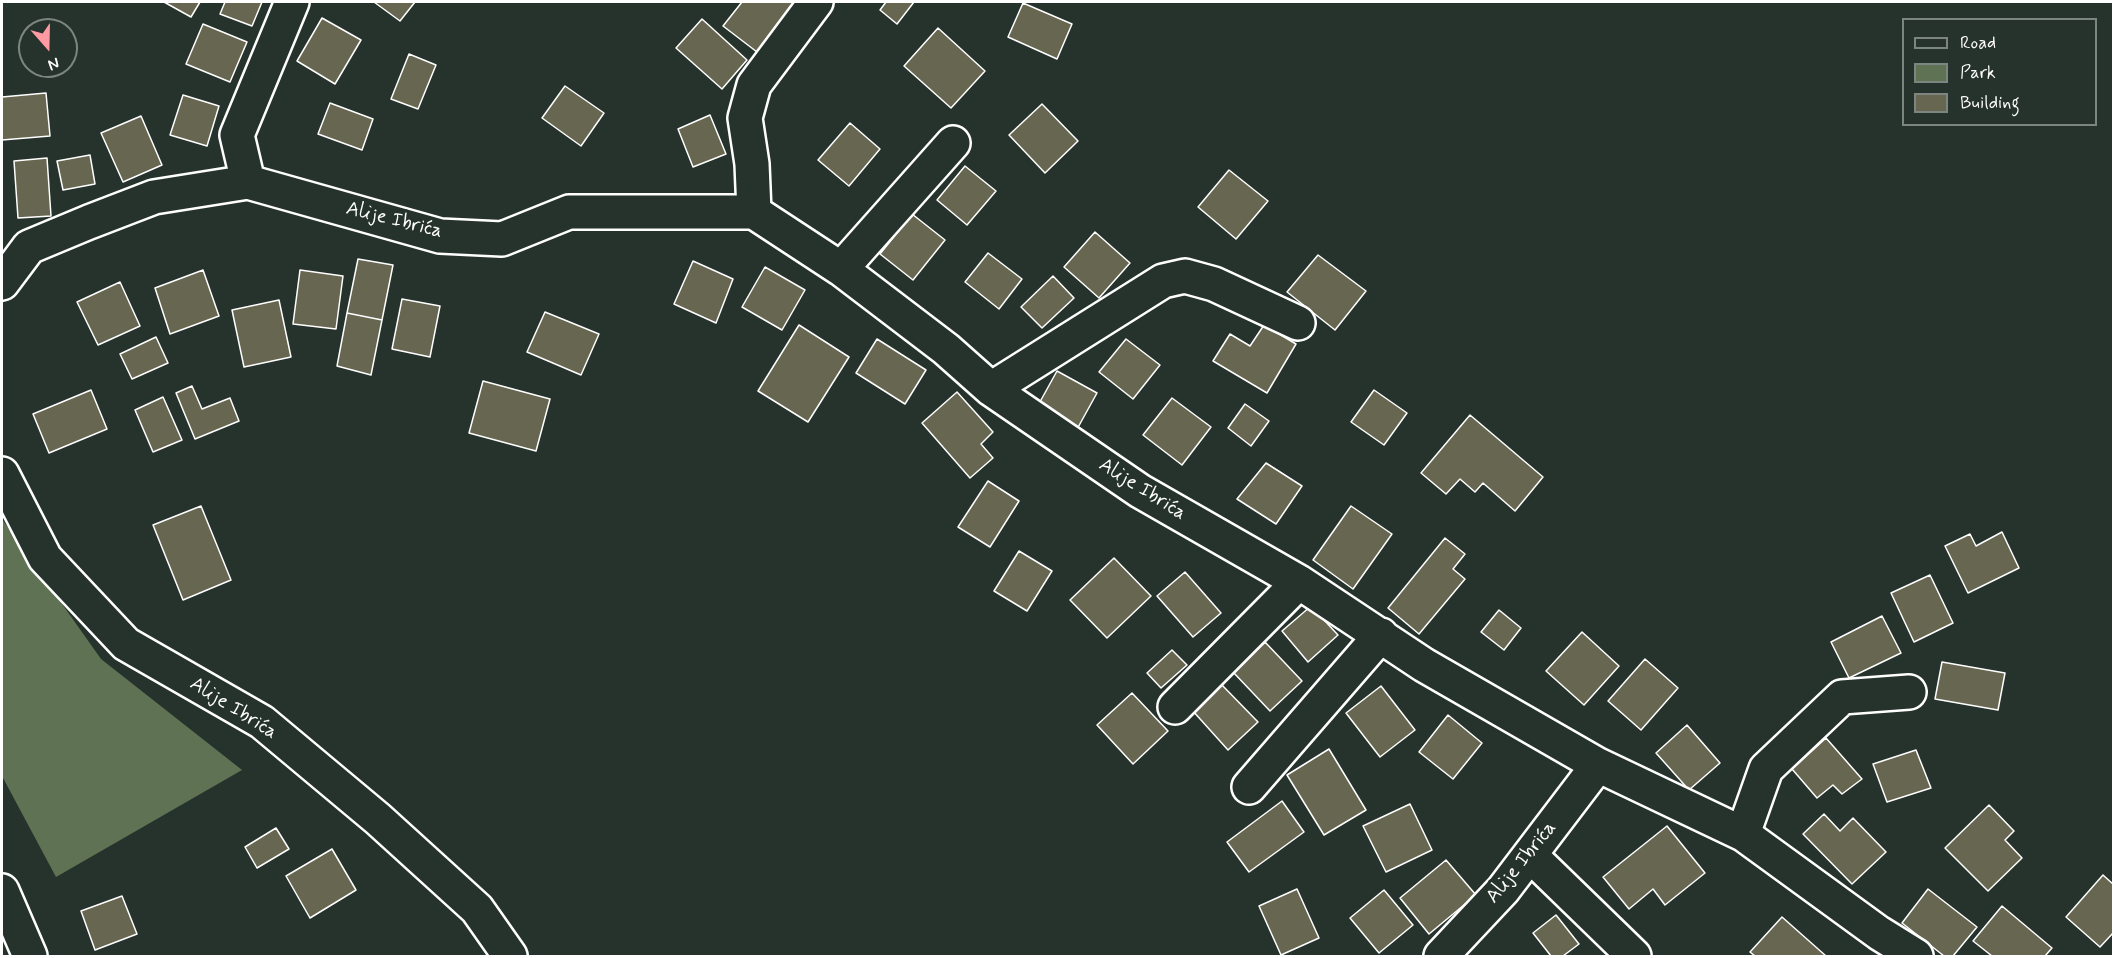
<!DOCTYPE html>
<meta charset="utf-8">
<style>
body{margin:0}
#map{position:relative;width:2115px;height:958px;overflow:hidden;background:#26332d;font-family:Mynerve,sans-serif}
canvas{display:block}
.frame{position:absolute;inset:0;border:3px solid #fff;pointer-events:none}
.legend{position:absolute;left:1902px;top:18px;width:195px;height:108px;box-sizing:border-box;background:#26332d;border:2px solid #7d8581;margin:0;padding:8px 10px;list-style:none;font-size:18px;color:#fff}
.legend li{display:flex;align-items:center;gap:12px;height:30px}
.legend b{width:30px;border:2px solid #7d8581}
.north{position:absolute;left:18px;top:18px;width:60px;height:60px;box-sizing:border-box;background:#26332d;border:2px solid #7d8581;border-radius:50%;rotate:160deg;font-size:16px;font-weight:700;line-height:24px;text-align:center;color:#fff}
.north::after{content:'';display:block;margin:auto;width:21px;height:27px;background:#ff9aa2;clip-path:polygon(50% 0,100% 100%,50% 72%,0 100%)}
</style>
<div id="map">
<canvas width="2115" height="958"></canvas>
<div class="frame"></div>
<ul class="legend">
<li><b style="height:8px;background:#26332d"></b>Road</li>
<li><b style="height:16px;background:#607254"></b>Park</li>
<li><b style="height:16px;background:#676651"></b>Building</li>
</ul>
<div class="north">N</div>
</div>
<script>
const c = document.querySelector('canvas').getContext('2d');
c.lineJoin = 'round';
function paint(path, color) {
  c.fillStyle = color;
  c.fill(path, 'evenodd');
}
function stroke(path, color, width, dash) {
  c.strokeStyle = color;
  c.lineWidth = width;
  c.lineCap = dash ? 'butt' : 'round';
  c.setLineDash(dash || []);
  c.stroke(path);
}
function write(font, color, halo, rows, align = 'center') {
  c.font = font + ' Mynerve,sans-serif';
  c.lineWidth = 6;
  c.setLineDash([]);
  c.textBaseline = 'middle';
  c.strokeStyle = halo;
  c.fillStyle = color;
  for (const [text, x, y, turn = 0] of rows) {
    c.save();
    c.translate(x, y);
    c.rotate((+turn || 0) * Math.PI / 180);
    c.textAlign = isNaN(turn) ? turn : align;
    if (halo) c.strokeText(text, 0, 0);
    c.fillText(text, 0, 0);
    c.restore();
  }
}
paint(new Path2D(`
 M2 519 101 659 242 770 56 877 2 776Z`), '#607254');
const building = new Path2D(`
 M164 2H200L191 17Z
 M225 2H262L252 26 220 14Z
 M374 2H415L400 21Z
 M742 2H797L757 52 723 26Z
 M886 2H914L897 24 880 10Z
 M1023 3 1072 24 1057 59 1008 37Z
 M322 18 361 40 335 84 297 61Z
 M702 19 747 60 722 89 676 48Z
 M203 24 247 42 230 82 186 64Z
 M938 28 985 71 951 108 904 66Z
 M409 54 436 65 418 109 391 99Z
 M565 86 604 113 581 146 542 118Z
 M46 93 50 136 2 140V97Z
 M183 95 219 106 207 146 170 135Z
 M330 103 373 119 362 150 318 134Z
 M1042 104 1078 141 1045 173 1009 135Z
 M710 115 726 154 693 167 678 129Z
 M141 116 162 165 123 182 101 133Z
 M850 123 880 149 849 186 818 160Z
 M90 155 95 184 63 190 57 161Z
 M47 158 51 216 18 218 14 161Z
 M965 166 996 191 967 225 937 200Z
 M1229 170 1268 201 1236 239 1198 207Z
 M912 214 945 240 913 280 880 254Z
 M1095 232 1130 263 1099 298 1064 267Z
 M988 253 1022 279 999 309 965 282Z
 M1318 255 1366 291 1335 330 1287 292Z
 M358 259 393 265 382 320 347 313Z
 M693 261 733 279 716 323 674 304Z
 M765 267 805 290 782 330 742 307Z
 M203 270 219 316 170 334 155 288Z
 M300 270 343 276 336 329 293 324Z
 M1053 276 1074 298 1042 328 1021 307Z
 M120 282 140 326 98 345 77 302Z
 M402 299 440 306 430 357 392 349Z
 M279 300 291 357 244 367 232 310Z
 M545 312 599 334 581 375 527 352Z
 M347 313 382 320 371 375 337 366Z
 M799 325 849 357 808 422 758 391Z
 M1264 325 1296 344 1267 393 1213 361 1230 334 1250 346Z
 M156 337 168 363 132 379 120 354Z
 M877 339 926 370 905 404 856 373Z
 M1126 339 1160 365 1133 399 1099 372Z
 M1057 371 1097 393 1076 431 1036 409Z
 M483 381 550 399 536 451 469 433Z
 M192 386 202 409 230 398 239 421 195 439 176 393Z
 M91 390 107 429 49 453 33 414Z
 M1374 390 1407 413 1384 445 1351 422Z
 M957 392 993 432 981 444 993 458 970 478 922 423Z
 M163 397 182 440 153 452 135 410Z
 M1172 398 1211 427 1182 465 1143 435Z
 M1245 404 1269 421 1251 446 1228 428Z
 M1470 415 1543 477 1515 511 1483 483 1475 492 1460 479 1446 494 1421 473Z
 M1266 463 1302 486 1276 524 1237 499Z
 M988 481 1019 501 990 547 958 527Z
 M201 506 231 580 183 600 153 525Z
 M1351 506 1392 534 1353 589 1313 560Z
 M2002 532 2019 568 1968 593 1945 546 1970 534 1976 546Z
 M1445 538 1465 554 1453 569 1465 579 1419 634 1388 608Z
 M1019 551 1052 571 1027 611 994 591Z
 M1114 558 1151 596 1107 638 1070 600Z
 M1185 572 1221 613 1193 637 1157 596Z
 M1930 575 1953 623 1914 642 1891 593Z
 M1311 606 1338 635 1308 662 1282 631Z
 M1499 610 1521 628 1504 650 1481 632Z
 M1882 616 1901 653 1849 678 1831 642Z
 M1582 632 1619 666 1584 705 1546 671Z
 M1265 642 1302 681 1270 711 1233 672Z
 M1172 650 1187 665 1161 688 1147 673Z
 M1645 659 1678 688 1641 730 1608 701Z
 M1942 662 2005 673 1998 710 1935 699Z
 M1220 683 1258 722 1228 750 1192 710Z
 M1381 686 1415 730 1380 757 1346 713Z
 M1132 693 1168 731 1133 764 1097 725Z
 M1448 715 1482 743 1453 779 1419 752Z
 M1687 725 1720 763 1689 790 1656 753Z
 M1826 738 1862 779 1842 794 1833 785 1817 798 1792 769Z
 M1329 749 1366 810 1324 835 1287 775Z
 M1916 750 1931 788 1887 802 1873 764Z
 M1282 801 1304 832 1249 872 1227 842Z
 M1410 804 1432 850 1386 872 1363 826Z
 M1989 805 2014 831 2005 840 2022 858 1988 891 1945 848Z
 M1824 814 1840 831 1853 818 1886 852 1852 884 1803 834Z
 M1667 826 1705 873 1665 905 1653 889 1629 909 1603 877Z
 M276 828 289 849 257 868 245 847Z
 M332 849 356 890 310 918 286 876Z
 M1446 860 1476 895 1429 934 1400 898Z
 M2103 875 2114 885V932L2100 947 2066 917Z
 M1297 889 1319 938 1281 955 1259 906Z
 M1928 889 1977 927 1953 956H1944L1902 923Z
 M1384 890 1413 925 1379 953 1350 918Z
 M122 896 137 934 95 950 81 911Z
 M2002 906 2052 948 2045 956H1992L1973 941Z
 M1556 915 1579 944 1563 956H1551L1533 933Z
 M1782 917 1826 956H1755L1750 952Z`);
paint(building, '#676651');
stroke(building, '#fff', 1.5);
const minor = new Path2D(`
 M248 182 237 135 292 2
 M754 212 752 164 745 118 754 85 816 2
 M841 269 953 143
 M2 283 29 247 89 222 154 197 248 182 440 236 502 239 569 212H754L841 269 946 349 991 389 1140 491 1299 582 1424 665 1598 765 1743 834 1879 933 1916 956
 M991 389 1163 281 1185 276 1214 284 1298 323
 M2 474 45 558 126 644 262 722 378 819 477 909 510 956
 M1175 707 1299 582
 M1249 787 1381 635
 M1743 834 1766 769 1842 697 1909 692
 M1530 855 1634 956
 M2 891 30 956
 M1441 956 1503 890 1598 765`);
stroke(minor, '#fff', 38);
stroke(minor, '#26332d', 33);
write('20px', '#fff', '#26332d', [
 ["Alije Ibrića",394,221,14],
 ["Alije Ibrića",1142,490,32],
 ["Alije Ibrića",233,709,32],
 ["Alije Ibrića",1522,863,-51]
]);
</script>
